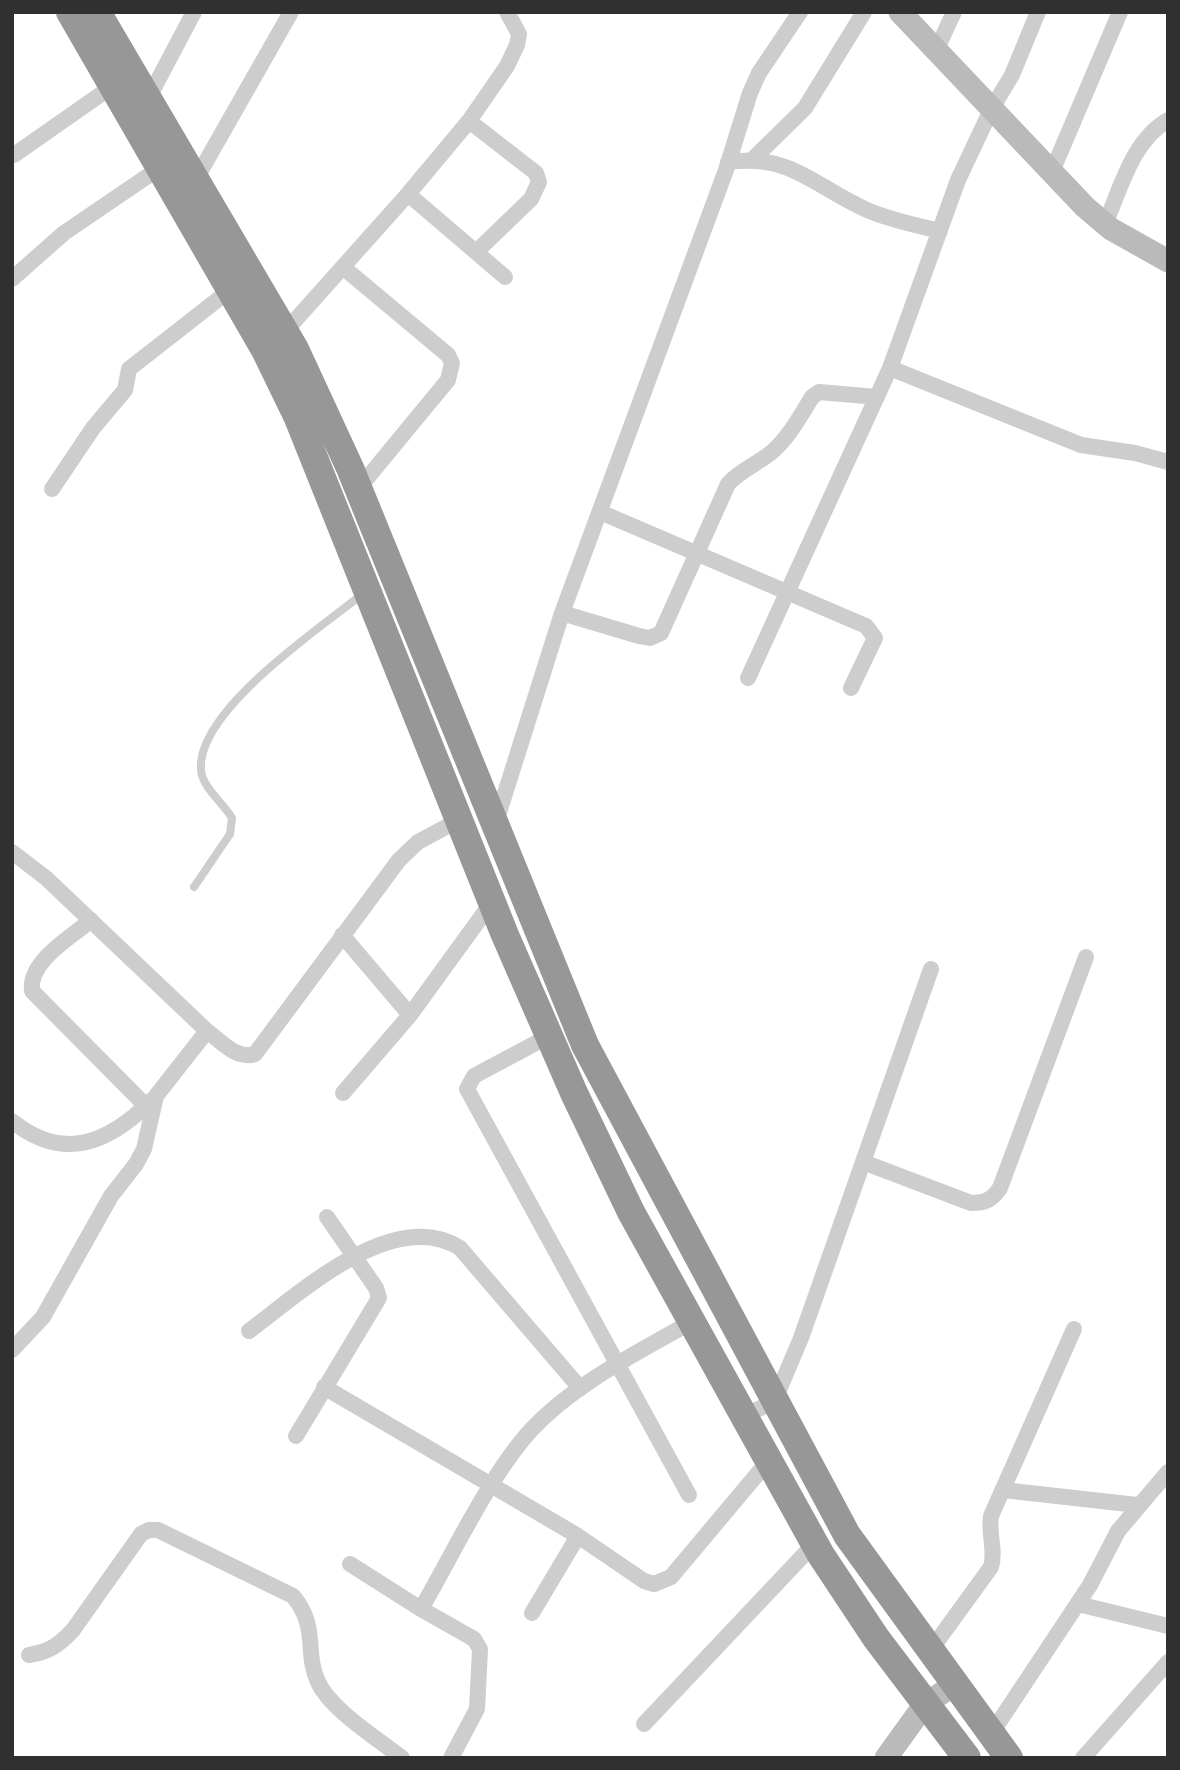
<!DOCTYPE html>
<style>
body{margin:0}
#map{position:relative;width:1180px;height:1770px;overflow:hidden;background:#fff;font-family:"Open Sans",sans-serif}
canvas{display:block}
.frame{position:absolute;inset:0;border:14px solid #303030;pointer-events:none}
</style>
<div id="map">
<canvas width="1180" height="1770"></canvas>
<div class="frame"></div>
</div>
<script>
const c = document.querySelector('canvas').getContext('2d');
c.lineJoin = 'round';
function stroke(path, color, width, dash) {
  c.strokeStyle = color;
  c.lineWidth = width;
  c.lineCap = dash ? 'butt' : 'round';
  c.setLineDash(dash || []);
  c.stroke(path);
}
stroke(new Path2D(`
 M194 887 230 834 232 818C223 803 202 787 201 770 196 711 321 627 364 593`), '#cdcdcd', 8);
stroke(new Path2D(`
 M936 51 954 12
 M148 99 194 12
 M469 121 536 173 539 182 531 199 476 252
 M14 155 114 85
 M753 159 805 108 864 12
 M728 162C793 154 813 186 867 210 890 220 915 225 940 231
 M1051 174 1120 12
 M196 179 291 12
 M408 194 505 277
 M1105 224C1121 188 1132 141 1168 120
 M344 268 448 355 452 363 448 380 359 488
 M12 279 64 233 161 167
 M282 335 408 194 469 121 507 66 517 45 519 34 507 12
 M890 368 1081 445 1135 453 1168 462
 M52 489 93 428 125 390 129 369 230 290
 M600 512 866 626 875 638 851 688
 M562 613 639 636 650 638 661 633 728 484C740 470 758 464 773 451 789 437 801 415 812 397L819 392 877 397
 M748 678 890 368 958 180 991 110 1012 75 1038 12
 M496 822 562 613 726 170 750 93 759 73 800 12
 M12 852 46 878 207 1031
 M91 920C71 938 28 961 32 991L146 1106
 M342 935 410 1015
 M549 1036 474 1076 467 1089 689 1495
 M343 1093 410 1015 492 902
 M12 1121C63 1162 108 1144 152 1100
 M863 1162 971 1203C985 1203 992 1200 1000 1188L1086 957
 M249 1331C300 1293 394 1206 460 1248L580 1388
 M12 1350 43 1317 111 1196 136 1164 144 1149 156 1096 207 1031C221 1041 236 1060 255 1054L399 860 418 842 459 820
 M324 1387 578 1536 644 1581 654 1584 671 1577 770 1459
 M745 1415 774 1402 801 1338 931 969
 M296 1436 379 1298 376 1288 327 1217
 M1003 1490 1137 1505
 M350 1564 421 1609
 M1078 1604 1168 1626
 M532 1613 578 1536
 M930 1651 991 1567C996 1550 988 1534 991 1516L1074 1329
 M29 1655C49 1652 59 1645 73 1630L141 1534 149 1530H158L293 1596C319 1627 304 1652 318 1682 331 1710 378 1739 402 1758
 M644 1724 815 1543
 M991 1734 1090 1585 1118 1531 1168 1472
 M451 1758 477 1709 480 1649 474 1639 421 1609C453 1554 490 1475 531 1430 575 1383 636 1354 691 1322
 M1083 1758 1168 1662`), '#cdcdcd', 16);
stroke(new Path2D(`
 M900 12 1085 207 1111 229 1168 261
 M886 1758 925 1704 954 1685`), '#bababa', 23);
stroke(new Path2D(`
 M70 12 265 350 298 418 505 935 574 1093 631 1212 821 1555 876 1638 967 1758
 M97 12 295 349 350 468 585 1045 847 1535 1009 1758`), '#979797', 28);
</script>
